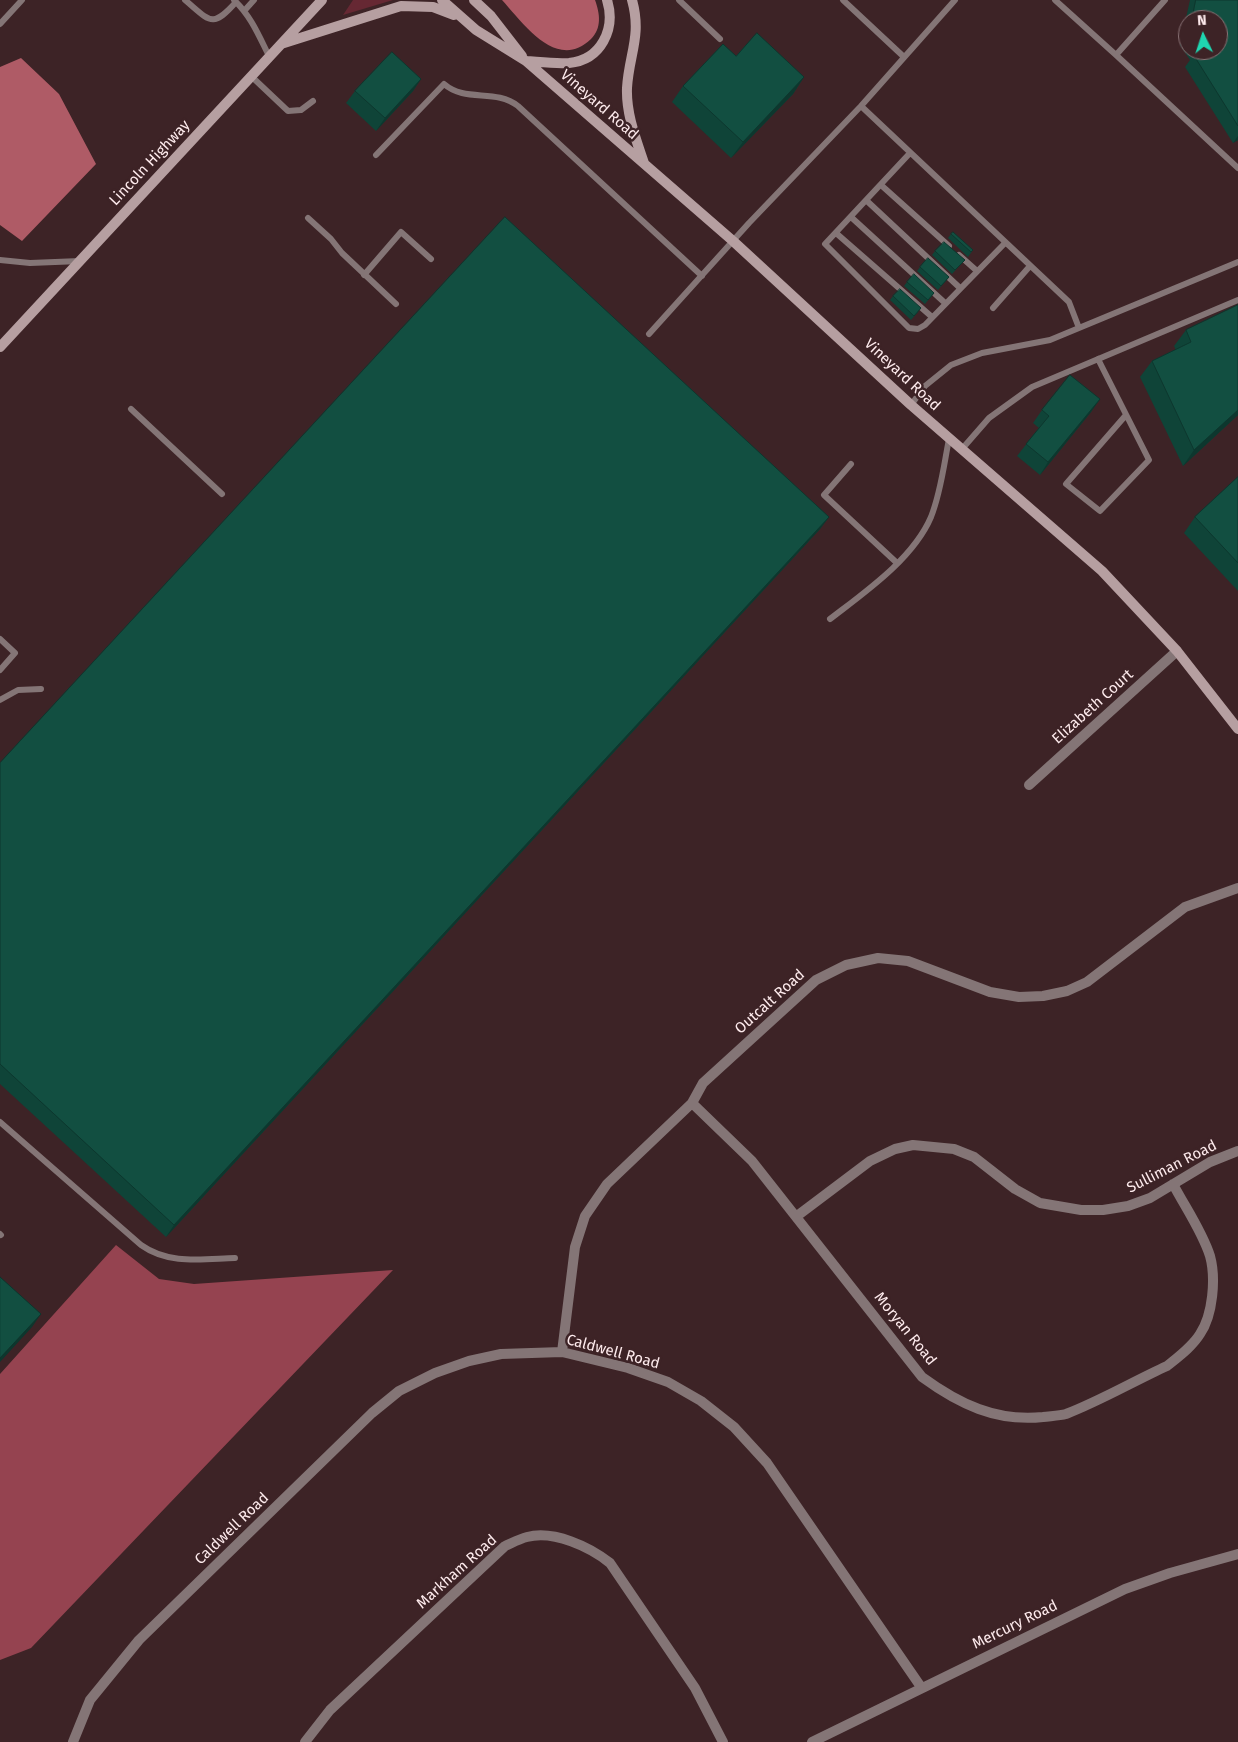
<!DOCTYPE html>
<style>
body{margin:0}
#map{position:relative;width:1238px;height:1742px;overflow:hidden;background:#3d2326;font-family:"Fira Sans",sans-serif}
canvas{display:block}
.north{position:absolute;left:1178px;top:10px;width:50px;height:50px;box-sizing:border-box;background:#3d2326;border:1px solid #8a7376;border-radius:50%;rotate:356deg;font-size:14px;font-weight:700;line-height:20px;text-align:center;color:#feebed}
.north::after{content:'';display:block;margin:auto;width:18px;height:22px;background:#1fd5b0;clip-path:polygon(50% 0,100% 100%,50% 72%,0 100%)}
</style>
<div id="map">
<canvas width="1238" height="1742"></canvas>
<div class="north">N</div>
</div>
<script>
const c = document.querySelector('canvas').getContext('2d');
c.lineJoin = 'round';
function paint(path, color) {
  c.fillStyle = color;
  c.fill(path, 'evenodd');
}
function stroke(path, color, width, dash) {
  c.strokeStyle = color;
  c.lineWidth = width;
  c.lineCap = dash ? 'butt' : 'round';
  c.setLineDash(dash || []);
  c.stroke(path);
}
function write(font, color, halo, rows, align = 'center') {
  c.font = font + ' "Fira Sans",sans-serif';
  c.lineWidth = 5;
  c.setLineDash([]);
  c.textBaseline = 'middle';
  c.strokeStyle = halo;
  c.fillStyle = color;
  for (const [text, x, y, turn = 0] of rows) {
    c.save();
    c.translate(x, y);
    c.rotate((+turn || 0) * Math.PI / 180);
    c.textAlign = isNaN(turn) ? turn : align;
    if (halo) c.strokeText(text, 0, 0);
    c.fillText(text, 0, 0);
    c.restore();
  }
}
paint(new Path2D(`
 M353 0H393L343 15Z`), '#662833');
paint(new Path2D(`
 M116 1245 159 1279 194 1284 393 1270 31 1648 0 1660V1374Z`), '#954350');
paint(new Path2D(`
 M502 0H595C600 14 602 28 591 39 557 72 524 24 502 0Z
 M21 58 59 94 96 164 22 241 0 225V67Z`), '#af5b66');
stroke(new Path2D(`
 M185 0C210 21 212 29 236 2
 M234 0C251 16 259 36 269 56
 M679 0 720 39
 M843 0 904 57
 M1055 0 1116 55 1165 0
 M245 10 254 0
 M0 24 22 0
 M1116 55 1238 168
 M251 76 288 111 301 110 313 101
 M861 106 1069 302 1079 328
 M910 153 825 244 909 328 918 329 925 325 1005 243
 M376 155 444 84C466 103 495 88 518 106L702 276
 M881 185 949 246
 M867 201 960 288
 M851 217 945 303
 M308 218 331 239 342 253 396 304
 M836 233 932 317
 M959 255 977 271
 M0 260 30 263 80 261
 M364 275 401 232 431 259
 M993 308 1030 266
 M649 334 749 223 861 106 955 0
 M1098 359 1149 460 1100 511 1066 484 1126 415
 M911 405 925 386 951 365 982 353 1050 340 1238 262
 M131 409 222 494
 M962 449 989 418 1032 387 1238 300
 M851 464 824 495 897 563
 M830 619C865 592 913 559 931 517 941 492 944 464 949 439
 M0 639 15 653 0 670
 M0 700 18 690 41 689
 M0 1122 141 1245C169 1265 202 1259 235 1258
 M0 1234 1 1235`), '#847576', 6);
stroke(new Path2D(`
 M1029 785 1177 651
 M692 1103 752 1161 922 1377C959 1404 996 1422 1043 1417 1050 1416 1059 1416 1066 1414 1100 1401 1134 1381 1167 1366 1178 1357 1192 1347 1200 1334 1213 1315 1216 1278 1210 1256 1202 1231 1185 1207 1173 1184
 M797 1216 870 1161 895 1149 913 1145 954 1149 974 1157 1015 1189 1040 1203 1081 1210H1103L1128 1206 1150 1198 1210 1162 1238 1151
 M562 1352 575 1247 585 1216 607 1184 692 1103 703 1083 816 980 846 965 878 958 908 961 990 992 1019 997 1043 996 1067 991 1087 982 1185 907 1238 888
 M73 1742 90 1700 139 1640 372 1413 399 1391 435 1373 469 1361 501 1354 562 1352 628 1368 668 1382 701 1401 734 1427 767 1463 921 1687
 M305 1742 330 1710 505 1546C512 1543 519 1539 527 1537 554 1530 590 1547 610 1563L695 1688 723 1742
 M812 1742 1125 1589 1170 1573 1238 1554`), '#847576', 10);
stroke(new Path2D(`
 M442 0 476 30 526 61 733 241 911 405 1102 571 1177 651 1238 729
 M474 0 491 16 522 56
 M632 0C642 36 629 54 627 88 626 114 636 139 644 163
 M281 44 401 6 433 7 454 15
 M526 61C540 62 555 64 569 63 601 60 616 29 607 0
 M0 347 322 0`), '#b69fa1', 10);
paint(new Path2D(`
 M1190 0H1238V140L1233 143 1185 67 1190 60 1180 45ZM1188 20H1218V50H1188Z
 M804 77 793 94 731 158 672 102 683 86Z
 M421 79 413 91 376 131 346 103 355 91Z
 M951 234 973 250 968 257 948 238Z
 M935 251 965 260 952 274 932 255Z
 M920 267 949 277 938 290 917 271Z
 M907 282 934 293 925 304 904 286Z
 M893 296 918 312 911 320 890 300Z
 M1186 330 1238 415 1183 466 1140 377 1152 361 1176 350 1174 346Z
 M1100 399 1091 412 1040 475 1017 456 1039 428 1033 423 1042 410Z
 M1238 477V591L1184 533 1195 517Z
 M829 517 820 529 166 1237 0 1084V763Z`), '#0f4438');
paint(new Path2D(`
 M804 77 793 94 731 158 743 142Z
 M421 79 413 91 376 131 385 118Z
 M1238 136V140L1233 143Z
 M1100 399 1091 412 1040 475 1048 462Z
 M1238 410V415L1183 466 1194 450Z
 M829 517 820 529 166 1237 174 1225Z
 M41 1314 32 1327 0 1362V1358Z`), '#0d372e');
const building = new Path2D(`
 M1196 0H1238V126L1193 54 1200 50H1218V20H1192Z
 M757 33 804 77 743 142 683 86 723 44 736 56Z
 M392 52 421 79 385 118 355 91Z
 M505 217 829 517 174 1225 0 1064V763Z
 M953 232 973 250 971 252 951 234Z
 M944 242 965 260 955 270 935 251Z
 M928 258 949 277 941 286 920 267Z
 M914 274 934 293 928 300 907 282Z
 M900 289 921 308 914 316 893 296Z
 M1238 305V410L1194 450 1152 361 1191 342 1186 330Z
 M1070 375 1100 399 1048 462 1026 444 1049 416 1042 410Z
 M1238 477V563L1195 517Z
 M0 1277 41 1314 0 1358Z`);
paint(building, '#124f41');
stroke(building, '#0d372e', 1);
write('15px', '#feebed', '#3d2326', [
 ["Vineyard Road",599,105,41],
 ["Lincoln Highway",150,163,-47],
 ["Vineyard Road",902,375,43],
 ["Elizabeth Court",1093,707,-42],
 ["Outcalt Road",770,1002,-42],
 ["Sulliman Road",1172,1167,-27],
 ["Moryan Road",905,1329,51],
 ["Caldwell Road",613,1352,15],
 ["Caldwell Road",232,1529,-44],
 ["Markham Road",457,1572,-42],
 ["Mercury Road",1015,1625,-26]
]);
</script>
